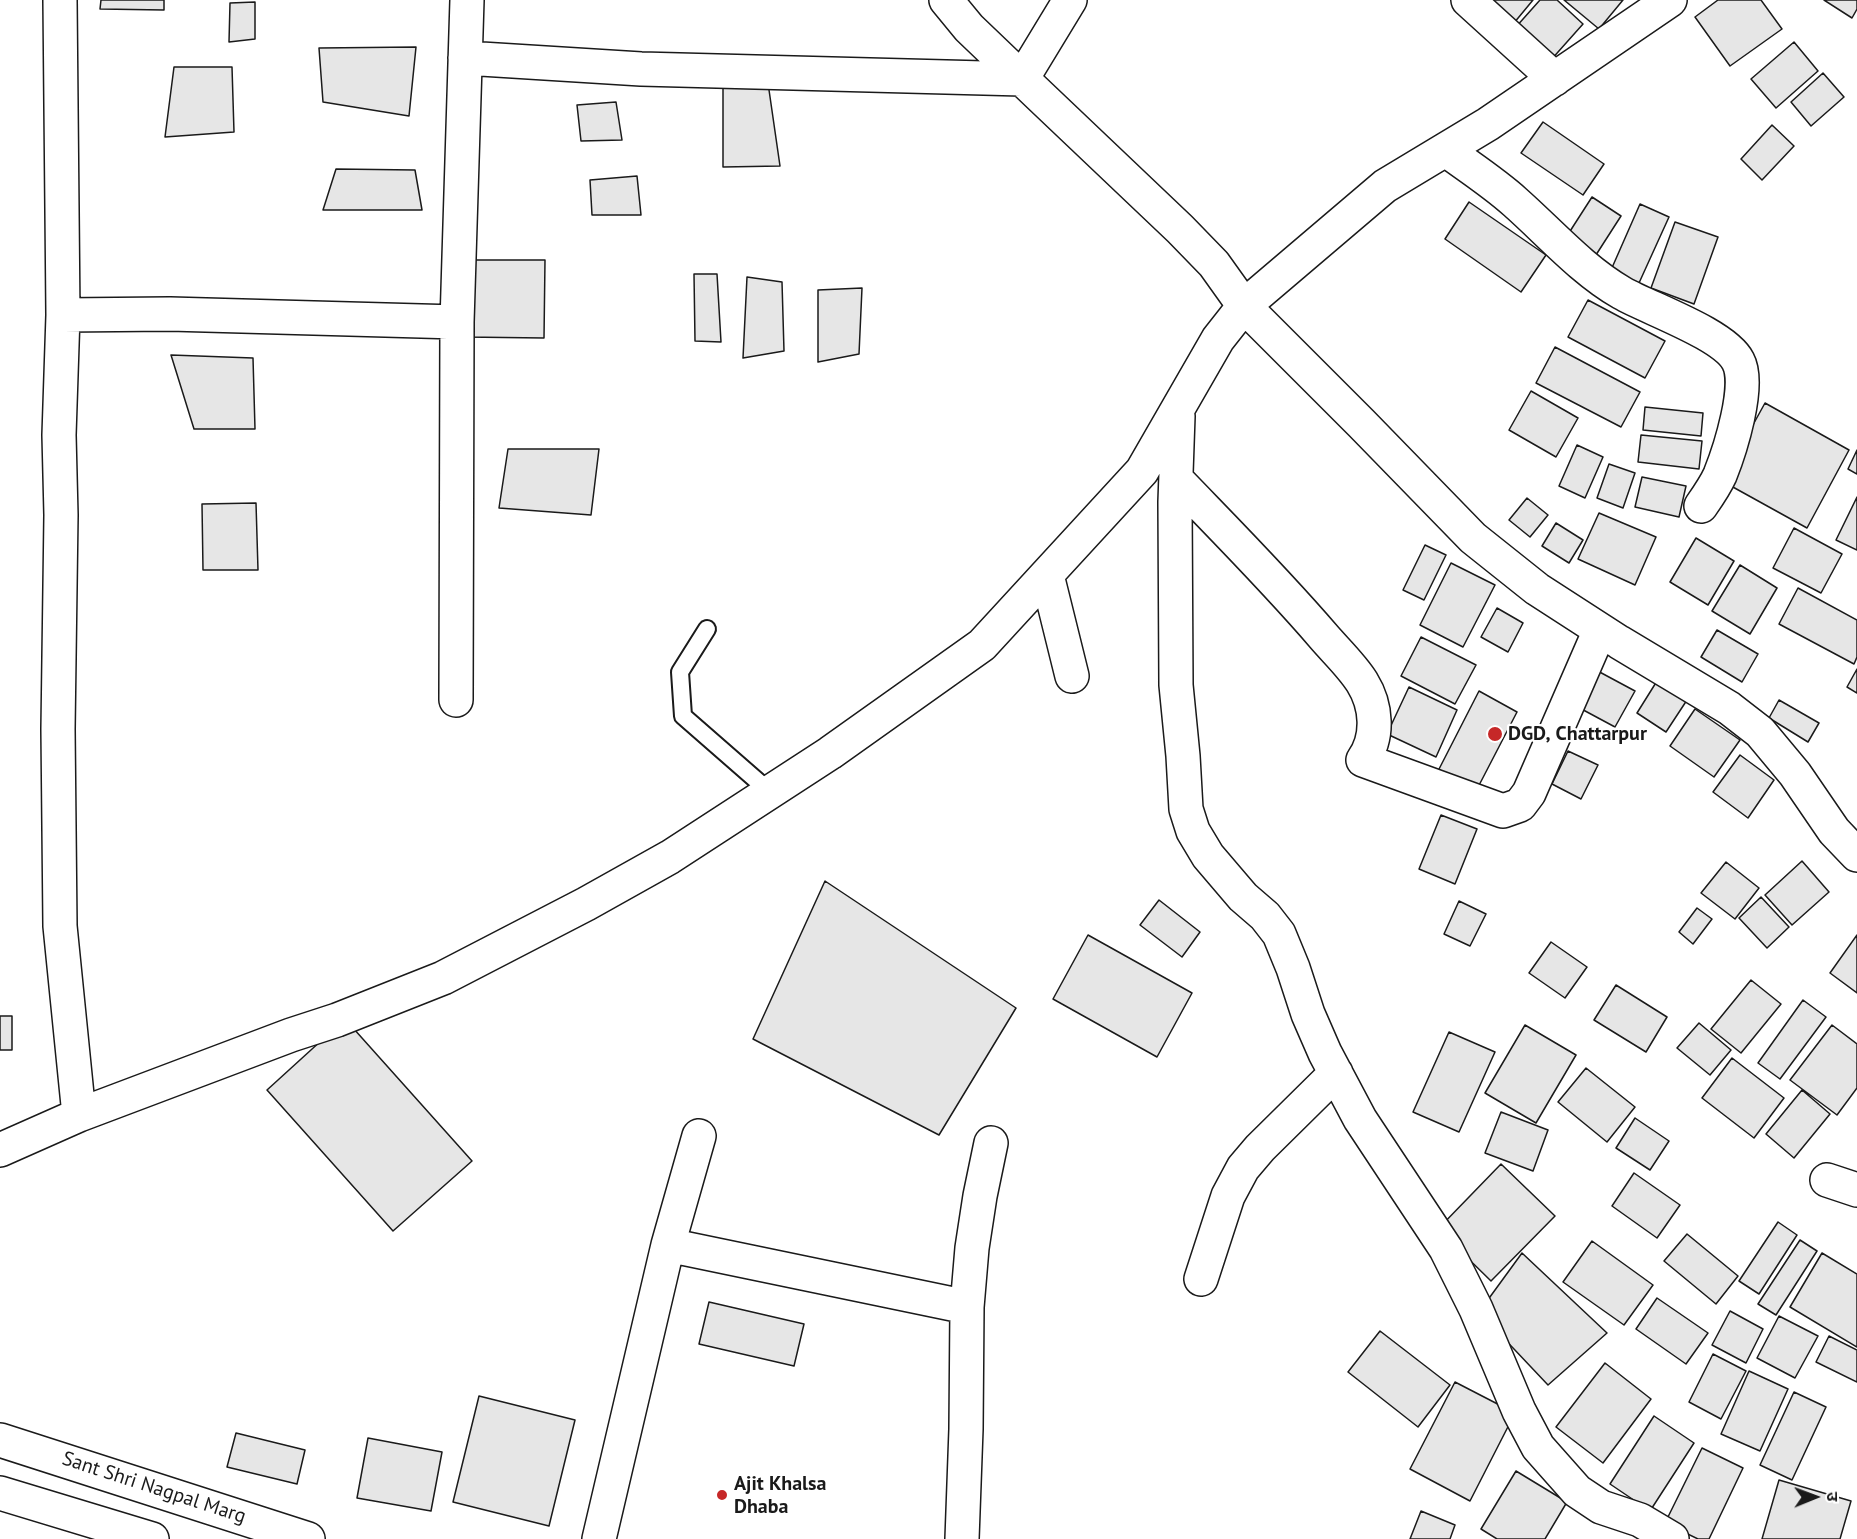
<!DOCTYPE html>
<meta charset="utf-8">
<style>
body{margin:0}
#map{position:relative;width:1857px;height:1539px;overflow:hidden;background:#fff;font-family:"PT Sans","Noto Sans Devanagari",sans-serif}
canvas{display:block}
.north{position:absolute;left:1785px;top:1467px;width:60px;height:60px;-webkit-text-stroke:4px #fff;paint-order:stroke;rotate:89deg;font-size:16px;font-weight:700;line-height:24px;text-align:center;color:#1a1a1a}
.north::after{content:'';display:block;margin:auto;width:21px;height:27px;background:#1a1a1a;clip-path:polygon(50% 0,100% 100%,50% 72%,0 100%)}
</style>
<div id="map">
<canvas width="1857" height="1539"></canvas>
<div class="north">उ</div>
</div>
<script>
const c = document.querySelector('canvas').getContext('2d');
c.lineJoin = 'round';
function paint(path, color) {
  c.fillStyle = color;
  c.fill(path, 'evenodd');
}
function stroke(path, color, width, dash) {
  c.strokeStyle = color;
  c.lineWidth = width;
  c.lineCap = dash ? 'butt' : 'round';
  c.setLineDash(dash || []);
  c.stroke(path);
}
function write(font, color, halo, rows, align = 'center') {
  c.font = font + ' "PT Sans",sans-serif';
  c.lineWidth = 4.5;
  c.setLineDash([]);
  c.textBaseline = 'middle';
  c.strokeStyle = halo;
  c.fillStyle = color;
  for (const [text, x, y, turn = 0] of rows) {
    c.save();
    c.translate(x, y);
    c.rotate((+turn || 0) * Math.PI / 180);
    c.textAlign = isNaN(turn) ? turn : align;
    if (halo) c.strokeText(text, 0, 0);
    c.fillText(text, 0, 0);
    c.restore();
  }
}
const building = new Path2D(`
 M101 0H164V10L100 9Z
 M1493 0H1533L1509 29 1486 9Z
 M1540 0H1557L1583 24 1550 61 1515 28Z
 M1564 0H1623L1599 29Z
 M1718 0H1761L1782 29 1730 66 1695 17Z
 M1824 0H1857V9L1852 18Z
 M255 2V39L229 42 230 3Z
 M1794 42 1818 71 1776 108 1751 79Z
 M416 47 409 116 323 102 319 48Z
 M174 67H232L234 132 165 137Z
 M1823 73 1844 97 1811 126 1791 102Z
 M723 78 768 83 780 166 723 167Z
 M616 102 622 140 581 141 577 105Z
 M1543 122 1604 164 1583 195 1521 153Z
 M1772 125 1794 146 1762 180 1741 159Z
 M336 169 415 170 422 210H323Z
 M637 176 641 215H592L590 180Z
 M1592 197 1621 216 1594 258 1565 239Z
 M1469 202 1546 255 1521 292 1445 239Z
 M1640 204 1669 217 1639 283 1611 270Z
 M1675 222 1718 237 1694 304 1651 288Z
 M464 260H545L544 338 464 337Z
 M694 274H717L721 342 695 341Z
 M747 277 782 282 784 351 743 358Z
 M862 288 859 354 818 362V290Z
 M1588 300 1665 341 1645 378 1568 337Z
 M1555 347 1640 392 1621 427 1536 383Z
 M171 355 253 358 255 429H194Z
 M1531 391 1578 418 1556 457 1509 430Z
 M1765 403 1849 450 1807 528 1722 481Z
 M1645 407 1703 413 1701 436 1643 430Z
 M1641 435 1702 441 1699 469 1638 462Z
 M1577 445 1603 457 1585 498 1559 486Z
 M508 449H599L591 515 499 508Z
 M1857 450V474L1848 469Z
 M1609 464 1635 473 1623 508 1597 498Z
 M1642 477 1686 486 1679 517 1635 507Z
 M1857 497V550L1836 540Z
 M1527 498 1548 515 1530 537 1509 520Z
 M256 503 258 570H203L202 504Z
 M1599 513 1656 537 1635 585 1578 559Z
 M1556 523 1583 540 1569 563 1542 546Z
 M1794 528 1842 554 1821 593 1773 568Z
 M1696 538 1734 561 1708 605 1670 582Z
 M1425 545 1446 555 1424 600 1403 590Z
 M1451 563 1495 585 1463 647 1420 625Z
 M1740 565 1777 588 1750 634 1712 611Z
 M1798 588 1857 620V657L1854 664 1779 624Z
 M1497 608 1523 623 1508 652 1481 637Z
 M1717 630 1758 654 1742 682 1701 657Z
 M1421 637 1476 665 1455 704 1401 676Z
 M1594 669 1635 691 1615 727 1574 705Z
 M1857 669V693L1847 687Z
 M1657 681 1687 700 1666 732 1637 713Z
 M1409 687 1457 710 1436 757 1387 734Z
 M1479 691 1517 712 1475 793 1437 773Z
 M1779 700 1819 723 1808 742 1769 718Z
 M1695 709 1740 740 1714 777 1670 746Z
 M1568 751 1598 765 1581 799 1552 784Z
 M1740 755 1774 780 1748 818 1713 792Z
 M1441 815 1477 829 1455 884 1419 869Z
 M1802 861 1829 892 1792 925 1765 895Z
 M1726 862 1759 888 1735 919 1701 893Z
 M825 881 1016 1008 939 1135 753 1039Z
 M1761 897 1789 927 1767 948 1739 918Z
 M1159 900 1200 932 1182 957 1140 925Z
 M1459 901 1486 914 1470 946 1444 934Z
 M1697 908 1712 919 1693 944 1679 932Z
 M1088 935 1192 993 1157 1057 1053 999Z
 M1857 935V993L1830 973Z
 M1551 942 1587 967 1565 998 1529 973Z
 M1751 980 1781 1004 1741 1053 1711 1029Z
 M1616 985 1667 1017 1646 1052 1594 1020Z
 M1803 1000 1826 1017 1780 1079 1758 1063Z
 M0 1016H12V1050H0Z
 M345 1019 472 1161 393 1231 267 1090Z
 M1699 1023 1731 1050 1710 1075 1677 1048Z
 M1525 1025 1576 1055 1536 1123 1485 1093Z
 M1832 1025 1857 1044V1088L1837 1115 1790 1080Z
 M1449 1032 1495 1052 1459 1132 1413 1112Z
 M1732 1058 1784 1098 1754 1138 1702 1098Z
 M1586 1068 1635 1107 1607 1142 1558 1102Z
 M1802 1090 1830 1114 1794 1158 1766 1134Z
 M1501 1112 1548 1130 1533 1171 1485 1153Z
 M1635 1118 1669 1141 1650 1170 1616 1148Z
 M1501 1164 1555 1216 1491 1281 1438 1229Z
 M1634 1173 1680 1205 1657 1238 1612 1206Z
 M1778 1222 1797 1235 1759 1294 1739 1281Z
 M1687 1234 1738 1276 1716 1304 1664 1261Z
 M1800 1240 1817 1251 1776 1315 1758 1304Z
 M1592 1241 1653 1285 1624 1325 1563 1282Z
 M1522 1253 1607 1333 1548 1385 1479 1312Z
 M1822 1253 1857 1274V1347L1790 1307Z
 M1657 1298 1708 1333 1686 1364 1636 1329Z
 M709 1302 804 1324 794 1366 699 1344Z
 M1730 1311 1763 1329 1746 1363 1712 1345Z
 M1779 1316 1818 1336 1795 1378 1757 1358Z
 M1380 1331 1450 1385 1418 1427 1348 1372Z
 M1829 1336 1857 1350V1382L1816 1362Z
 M1713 1354 1746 1371 1721 1419 1689 1402Z
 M1605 1363 1651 1399 1603 1463 1556 1427Z
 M1749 1371 1788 1389 1760 1451 1721 1434Z
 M1455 1382 1515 1413 1470 1501 1410 1469Z
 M1794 1392 1826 1407 1792 1480 1760 1465Z
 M479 1396 575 1420 549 1526 453 1502Z
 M1654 1416 1694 1443 1650 1511 1610 1484Z
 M236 1433 305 1450 297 1484 227 1467Z
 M368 1438 442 1452 431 1511 357 1498Z
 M1702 1448 1743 1468 1709 1539H1698L1665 1523Z
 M1516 1471 1567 1502 1545 1539H1497L1481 1529Z
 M1779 1480 1851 1501 1840 1539H1762Z
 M1421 1511 1455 1525 1450 1539H1410Z`);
paint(building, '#e6e6e6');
stroke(building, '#1a1a1a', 1.5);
const service = new Path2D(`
 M707 629 680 672 683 716 770 792`);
const minor = new Path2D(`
 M60 0 63 315 59 435 61 515 58 729 60 926 79 1115
 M946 0 969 28 1039 95 1180 229 1214 264 1244 306 1362 424 1473 538 1537 589 1619 642 1729 708 1760 732 1795 774 1834 831 1857 855
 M1468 0 1555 79
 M465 58 641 69 1022 79 1070 0
 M1446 150C1469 167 1494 183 1515 202 1549 232 1582 270 1622 293 1650 309 1724 334 1738 361 1751 385 1730 450 1720 475 1715 486 1708 496 1701 506
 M63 315 170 314 457 322
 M1178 416 1175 502 1176 685 1183 756 1186 809 1193 831 1208 856 1243 897 1265 916 1279 934 1293 968 1308 1014 1325 1053 1360 1119 1446 1249 1476 1309 1519 1411 1538 1447 1577 1491 1601 1507 1640 1520 1672 1539
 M1176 479C1226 531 1277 582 1324 637 1336 651 1352 666 1362 682 1377 706 1379 737 1363 760L1503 811 1520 805 1529 793 1600 630
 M1047 575 1072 676
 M456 700 457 322 467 0
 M0 1150 79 1115 291 1035 337 1020 443 978 586 904 670 857 830 753 982 645 1142 471 1218 339 1244 306 1385 186 1488 124 1670 0
 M1827 1180 1857 1190
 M668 1245 967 1307
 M1201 1279 1228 1196 1243 1168 1260 1148 1336 1073
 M599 1539 668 1245 699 1136
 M962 1539 966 1429 967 1307 972 1248 980 1196 991 1143`);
const secondary = new Path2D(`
 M0 1440 308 1539
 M0 1493 152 1539`);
stroke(service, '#1a1a1a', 20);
stroke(minor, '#1a1a1a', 36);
stroke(secondary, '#1a1a1a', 36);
stroke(service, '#fff', 16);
stroke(minor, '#fff', 33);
stroke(secondary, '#fff', 33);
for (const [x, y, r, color] of [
 [1495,734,8,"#c62828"],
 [722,1495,6,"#c62828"]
]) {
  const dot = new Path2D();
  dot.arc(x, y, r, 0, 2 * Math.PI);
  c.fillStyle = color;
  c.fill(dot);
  stroke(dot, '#fff', 2);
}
write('bold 20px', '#1a1a1a', '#fff', [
 ["DGD, Chattarpur",1508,734],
 ["Ajit Khalsa",734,1484],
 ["Dhaba",734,1507]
], 'left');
write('20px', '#1a1a1a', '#fff', [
 ["Sant Shri Nagpal Marg",154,1488,18]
]);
</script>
